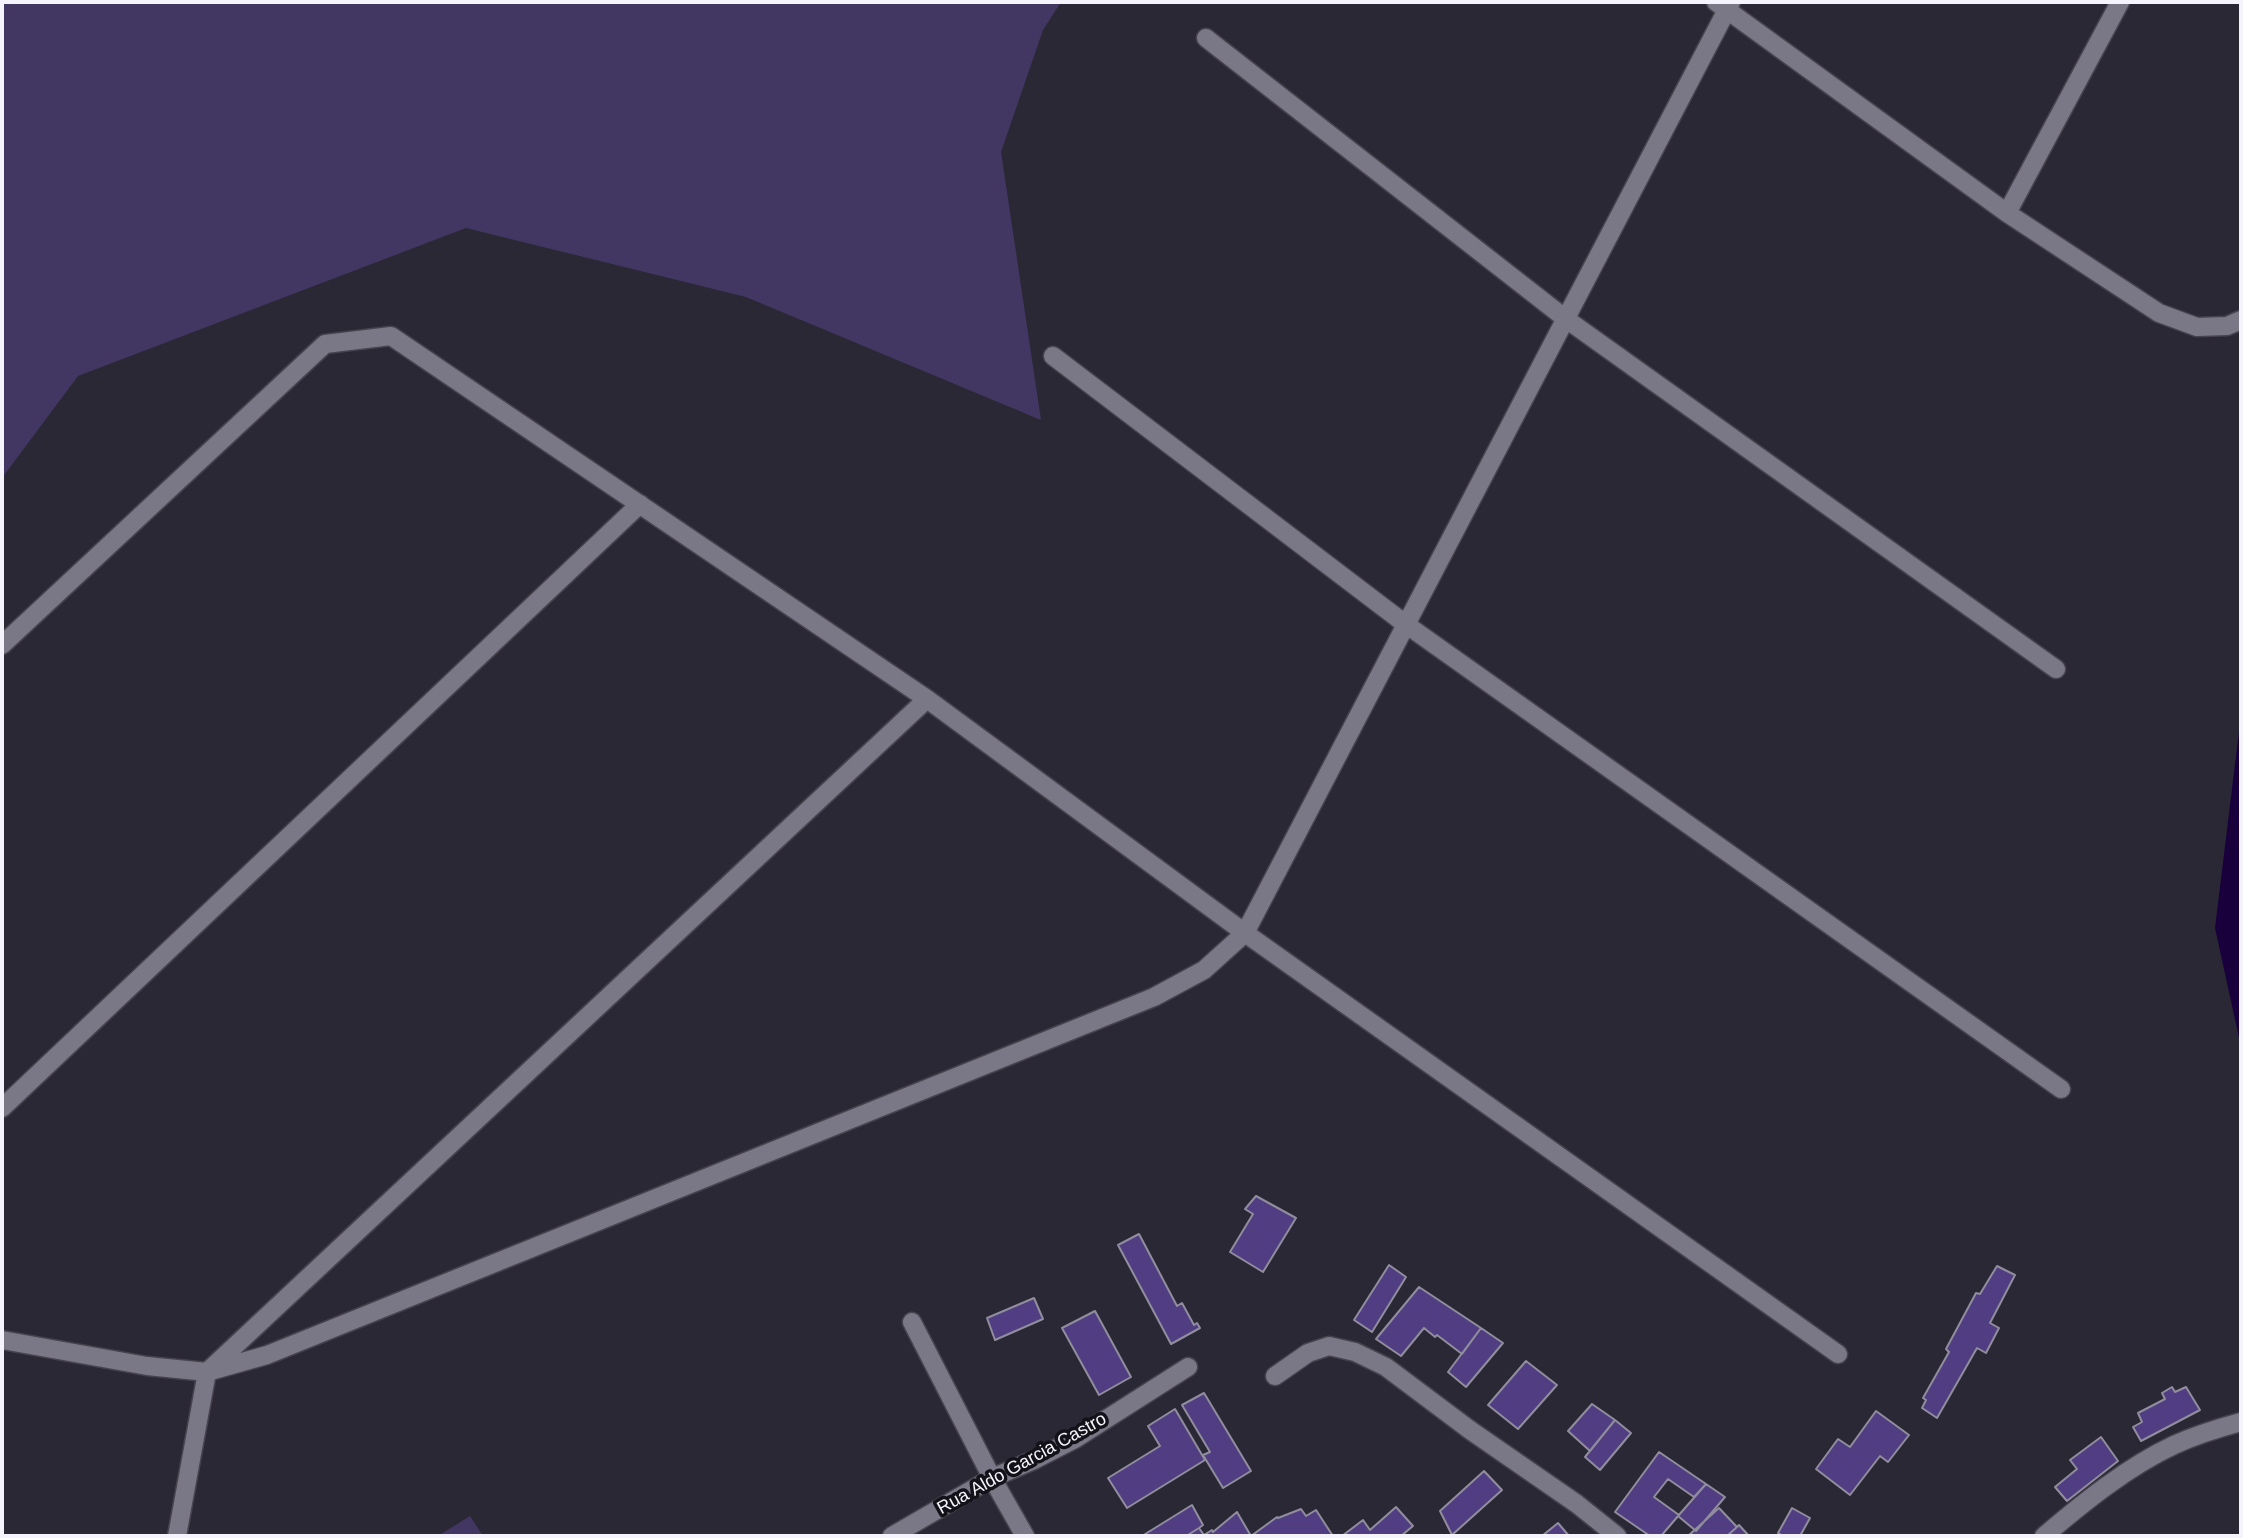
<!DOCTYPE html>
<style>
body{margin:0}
#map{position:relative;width:2243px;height:1538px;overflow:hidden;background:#2b2836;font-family:Arial,sans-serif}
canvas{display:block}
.frame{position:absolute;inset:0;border:4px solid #f5f3fc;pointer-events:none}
</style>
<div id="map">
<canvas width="2243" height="1538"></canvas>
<div class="frame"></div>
</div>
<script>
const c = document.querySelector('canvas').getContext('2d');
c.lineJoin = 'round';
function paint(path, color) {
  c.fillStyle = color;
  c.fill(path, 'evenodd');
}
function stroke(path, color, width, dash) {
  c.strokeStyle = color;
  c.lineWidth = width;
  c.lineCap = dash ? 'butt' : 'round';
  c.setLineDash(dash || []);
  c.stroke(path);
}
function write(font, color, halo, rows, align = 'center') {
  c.font = font + ' Arial,sans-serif';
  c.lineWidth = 7;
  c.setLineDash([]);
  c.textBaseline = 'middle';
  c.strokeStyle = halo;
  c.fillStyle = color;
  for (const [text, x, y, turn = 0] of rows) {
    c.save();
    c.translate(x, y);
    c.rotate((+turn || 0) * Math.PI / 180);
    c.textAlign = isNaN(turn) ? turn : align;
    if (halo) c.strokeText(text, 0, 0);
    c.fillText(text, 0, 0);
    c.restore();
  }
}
paint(new Path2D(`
 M2 2H1061L1043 30 1001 152 1041 420 746 297 466 228 78 376 2 478Z
 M470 1516 483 1536H438Z`), '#423762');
paint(new Path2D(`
 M2241 715V1047L2215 928Z`), '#19003d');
const building = new Path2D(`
 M1256 1196 1296 1218 1263 1272 1230 1252 1253 1214 1245 1209Z
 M1139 1234 1177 1306 1182 1303 1194 1325 1197 1323 1200 1328 1171 1344 1118 1245Z
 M1389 1265 1406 1277 1372 1332 1354 1320Z
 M1997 1266 2015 1275 1990 1323 1999 1328 1986 1353 1977 1348 1937 1418 1922 1408 1926 1400 1923 1398 1949 1352 1946 1349 1976 1293 1980 1294Z
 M1419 1287 1481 1328 1462 1354 1437 1335 1435 1337 1424 1328 1401 1356 1376 1339Z
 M1034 1298 1043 1319 995 1340 987 1318Z
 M1095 1311 1131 1377 1099 1395 1062 1328Z
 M1481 1328 1503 1343 1466 1387 1448 1372Z
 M1526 1361 1557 1385 1518 1429 1488 1405Z
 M2172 1387 2175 1392 2186 1387 2200 1410 2141 1441 2133 1427 2142 1422 2138 1413 2165 1399 2162 1393Z
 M1204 1393 1251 1471 1223 1488 1203 1455 1210 1452 1182 1405Z
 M1592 1404 1615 1420 1590 1451 1568 1431Z
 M1175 1409 1205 1460 1127 1508 1108 1478 1160 1446 1148 1426Z
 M1876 1411 1909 1435 1888 1462 1880 1456 1850 1495 1816 1469 1838 1439 1850 1447Z
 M1615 1420 1631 1433 1600 1470 1585 1457Z
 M2101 1437 2118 1461 2067 1501 2055 1487 2077 1469 2070 1460Z
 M1659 1452 1706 1484 1694 1497 1668 1479 1654 1497 1679 1515 1661 1536H1650L1615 1512Z
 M1484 1471 1502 1490 1452 1535 1440 1511Z
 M1706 1484 1725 1497 1696 1531 1678 1516Z
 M1192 1505 1203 1525 1199 1528 1186 1536H1142Z
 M1396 1507 1413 1526 1401 1536H1342L1363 1520 1370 1530Z
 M1719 1508 1737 1527 1727 1536H1688Z
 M1792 1508 1810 1518 1800 1536H1783L1778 1533Z
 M1301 1509 1306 1516 1316 1510 1333 1536H1251L1277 1517 1278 1518Z
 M1237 1512 1251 1536H1186L1199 1528 1204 1535 1212 1530 1213 1532Z
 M1558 1523 1569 1536H1542Z
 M1739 1525 1749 1536H1727L1737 1527Z`);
paint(building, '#513e82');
stroke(building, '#908d9d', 2);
const minor = new Path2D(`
 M1716 2 2007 213 2159 313 2197 327 2227 326 2241 320
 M1206 38 1566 319 2056 669
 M2007 213 2120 2
 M1053 356 1404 623 2061 1089
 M2 645 325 344 391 336 927 699 207 1372 177 1536
 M927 699 1245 933 1838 1354
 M2 1108 640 504
 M912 1322 992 1478 1025 1536
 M2 1340 147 1366 207 1372 267 1355 1154 997 1204 970 1245 933C1405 621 1569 312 1731 2
 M1275 1376 1308 1353 1329 1346 1355 1352 1386 1367 1470 1430 1577 1504 1617 1536
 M892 1536 992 1478 1034 1460 1075 1439 1188 1367
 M2044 1536C2083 1503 2127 1467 2174 1445 2196 1435 2219 1428 2241 1422`);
stroke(minor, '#46434e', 21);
stroke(minor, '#7a7787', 18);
write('18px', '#f5f3fc', '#131218', [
 ["Rua Aldo Garcia Castro",1022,1464,-29]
]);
</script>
